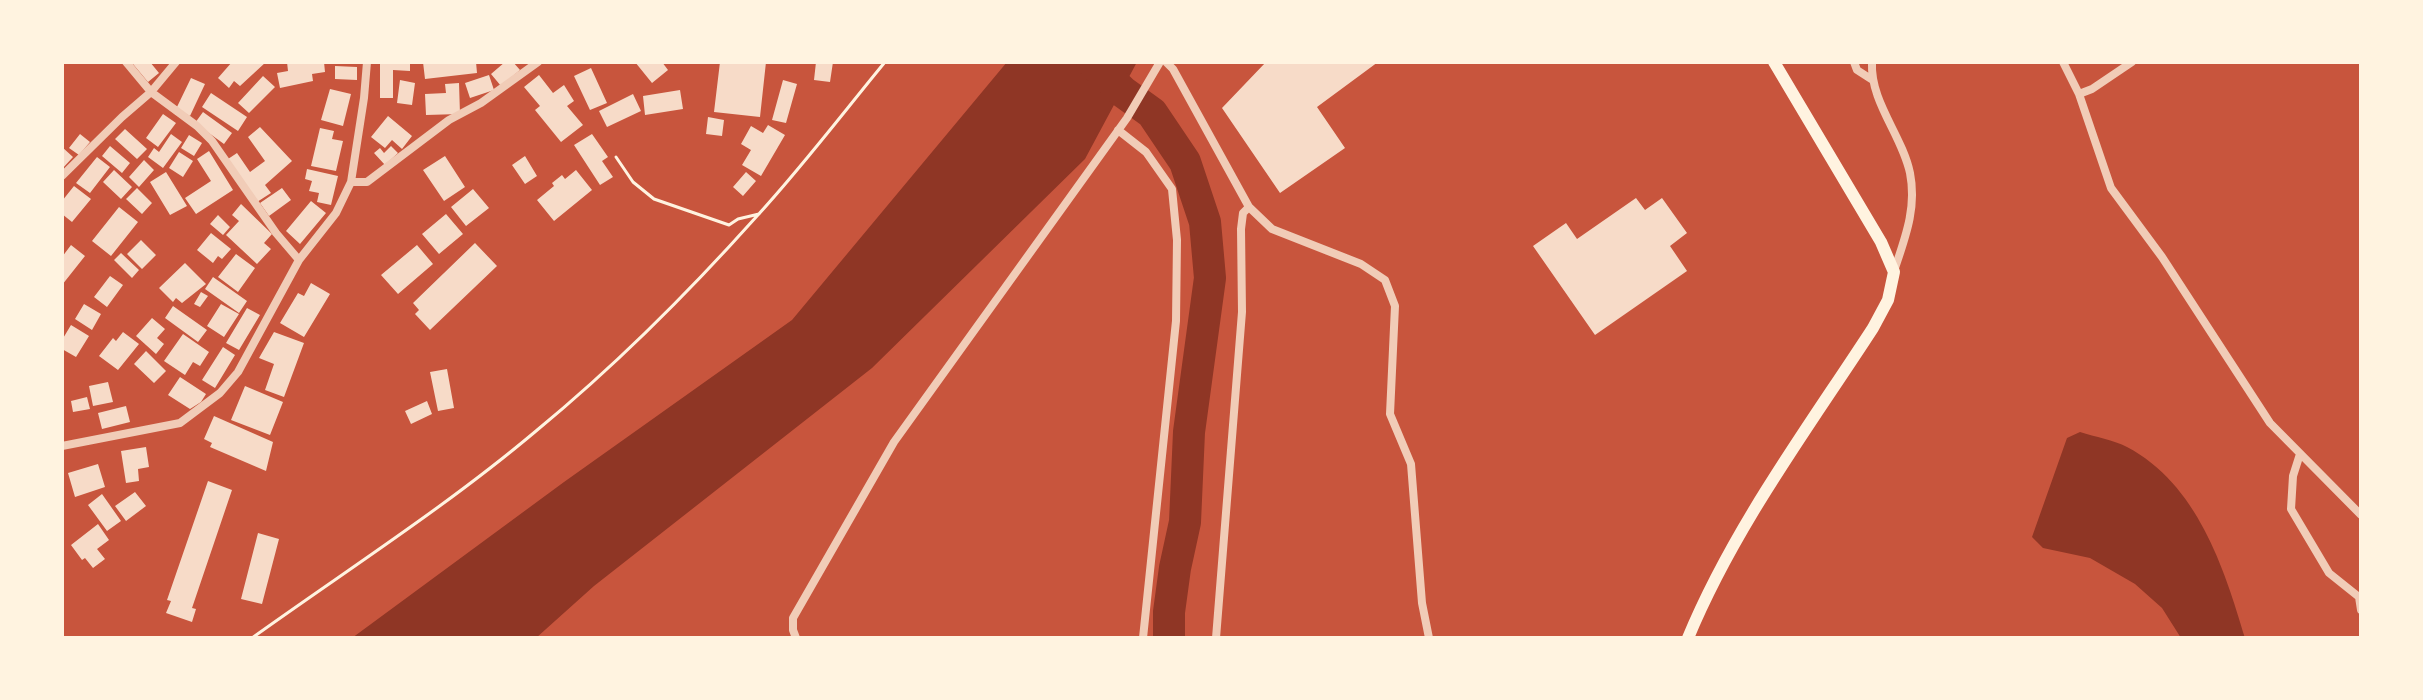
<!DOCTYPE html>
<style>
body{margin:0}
#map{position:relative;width:2423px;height:700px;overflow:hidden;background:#c8553d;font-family:Helvetica,sans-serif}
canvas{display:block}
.frame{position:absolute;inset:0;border:64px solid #fff3e0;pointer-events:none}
</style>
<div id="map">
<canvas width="2423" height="700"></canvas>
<div class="frame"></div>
</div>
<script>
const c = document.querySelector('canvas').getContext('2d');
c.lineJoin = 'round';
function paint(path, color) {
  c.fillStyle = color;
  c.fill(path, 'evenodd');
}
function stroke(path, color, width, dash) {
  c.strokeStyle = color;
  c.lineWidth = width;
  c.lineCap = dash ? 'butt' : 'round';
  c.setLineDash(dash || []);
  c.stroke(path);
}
paint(new Path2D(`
 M1007 62H1137L1085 159 872 368 594 586 536 638H352L564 482 792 320Z
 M2080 432C2095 437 2114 440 2127 447 2197 484 2224 567 2245 638H2181L2162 608 2135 584 2090 558 2043 548 2032 537 2067 438Z`), '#8f3625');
stroke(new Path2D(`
 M1092 62 1123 92 1152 113 1185 162 1205 222 1210 278 1189 432 1185 522 1175 568 1169 612V638`), '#8f3625', 32);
paint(new Path2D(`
 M136 62H150L159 73 148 82 133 64Z
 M232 62H266L240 86 234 81 229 88 218 78Z
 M287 62H324L325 72 312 74 313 81 280 88 277 73 288 71Z
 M380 62H410V71L393 70V98H380Z
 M423 62H476L477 73 425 79Z
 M505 62H513L520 70 501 86 491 74Z
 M635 62H662L668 70 652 83Z
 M720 62H766L760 117 714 112Z
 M816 62H833L830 82 814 80Z
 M1266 62H1378L1317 107 1345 148 1280 193 1222 108Z
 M335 66 357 67V80L335 79Z
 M591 68 607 103 590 110 574 76Z
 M489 75 494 90 470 98 465 83Z
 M539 75 553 93 564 85 574 101 567 106 583 125 561 142 535 110 540 106 524 87Z
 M263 76 275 87 249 113 238 103Z
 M191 78 205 84 190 116 176 109Z
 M400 80 415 83 412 105 397 103Z
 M783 80 797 84 786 123 772 120Z
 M459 83 460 114 426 115 425 94 446 93 445 84Z
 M330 89 351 94 343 126 321 120Z
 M680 90 683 109 645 115 643 96Z
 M211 93 247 117 238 131 202 107Z
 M633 94 641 111 607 127 599 111Z
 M203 112 232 133 224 144 195 123Z
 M163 114 176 123 158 147 146 138Z
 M388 116 412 136 402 149 392 140 385 148 371 137Z
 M708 117 724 120 722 136 706 134Z
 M768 125 785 135 761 176 742 165 751 150 741 144 751 126 763 133Z
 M260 127 292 161 265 185 271 193 257 202 228 159 237 153 250 172 265 161 248 137Z
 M320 128 334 131 332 139 343 141 336 171 311 166Z
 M125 129 147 149 137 159 115 139Z
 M80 134 90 142 79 155 69 148Z
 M171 134 182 142 163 168 148 157 154 148 159 152Z
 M592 134 608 157 602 161 613 177 600 185 574 145Z
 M189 135 202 143 194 156 181 148Z
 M110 146 130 163 122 173 102 156Z
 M391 146 398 153 385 165 374 153 380 148 384 153Z
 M62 147 73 157 62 169Z
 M209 151 233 190 196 214 185 198 211 181 197 159Z
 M179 152 193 161 183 177 169 168Z
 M445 156 465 187 444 201 423 170Z
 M525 156 537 176 525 184 512 165Z
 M97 157 110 167 90 193 76 183Z
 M144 160 154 170 139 187 129 177Z
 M307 169 338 176 331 205 317 202 319 193 309 191 312 181 305 179Z
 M114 170 132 187 121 199 103 182Z
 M576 170 592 190 554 221 537 200 554 186 552 183 562 175 565 179Z
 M166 172 187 206 170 215 150 182Z
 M746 172 756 181 743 196 733 187Z
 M74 186 91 199 72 222 62 214V201Z
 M137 188 152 203 142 214 126 199Z
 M282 188 291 200 269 216 260 203Z
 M473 189 489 208 466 226 451 207Z
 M1636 198 1645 210 1662 198 1687 233 1670 246 1687 271 1595 335 1533 246 1566 223 1577 239Z
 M311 201 326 213 300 244 286 231Z
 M241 204 272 234 264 243 271 249 257 264 226 235 239 221 232 215Z
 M119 207 138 222 111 256 92 241Z
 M446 214 463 234 439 254 422 234Z
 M218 215 230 227 223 235 210 224Z
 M211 233 231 249 222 259 218 256 213 263 197 250Z
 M141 240 156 255 142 269 127 254Z
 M475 243 497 266 430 330 415 314 419 310 413 303Z
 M71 245 85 256 62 285V257Z
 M417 245 433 264 398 294 381 275Z
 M121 253 139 270 132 278 114 260Z
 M236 254 255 268 238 292 218 277Z
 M185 263 206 284 182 303 176 298 173 302 159 288Z
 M110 276 123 285 107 307 94 297Z
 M213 277 247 301 239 313 205 289Z
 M311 283 330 294 304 337 280 323 298 293 304 296Z
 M201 292 208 296 200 307 194 304Z
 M84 304 101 314 92 330 75 319Z
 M221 304 239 314 224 337 207 326Z
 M173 306 207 330 198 342 165 318Z
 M247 308 260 315 239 350 226 343Z
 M152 318 165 329 157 338 164 344 156 354 136 336Z
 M71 325 89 336 76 357 62 349V340Z
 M123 332 139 344 118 370 99 356 113 338 116 341Z
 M274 332 304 343 284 397 265 390 274 364 259 358Z
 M183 334 209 352 200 366 193 362 185 375 164 361Z
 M223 347 235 355 215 388 202 380Z
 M146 351 166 371 154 383 134 364Z
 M447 369 454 408 438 411 430 372Z
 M180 377 206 394 201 402 190 409 168 395Z
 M108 382 113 402 93 406 89 386Z
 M245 386 283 402 270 435 231 420Z
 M87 397 90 409 73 412 71 401Z
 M427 401 432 414 411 424 405 411Z
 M126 406 130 422 102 429 98 413Z
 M214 416 273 442 266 471 210 447 212 443 204 439Z
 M146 447 149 467 138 469 139 481 126 483 121 451Z
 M98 464 105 487 75 497 68 473Z
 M208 481 232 490 192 608 196 609 192 622 166 613 171 601 167 600Z
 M135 492 146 506 126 521 115 506Z
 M102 494 121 521 107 531 88 505Z
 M98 524 109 540 97 549 105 559 93 568 85 558 82 560 71 545Z
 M258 533 279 539 262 604 241 599Z`), '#f7dbc8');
stroke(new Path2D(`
 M616 157 633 182 654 199 729 225 738 219 759 214
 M252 638C347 570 447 506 536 431 615 366 689 292 757 216 802 167 843 113 885 62`), '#fff3e0', 3);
stroke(new Path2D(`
 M126 62 151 92 197 126 212 141 276 233 299 260
 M1166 62 1173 69 1249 207 1272 229 1361 264 1385 280 1395 306 1390 414 1411 464 1422 603 1429 638
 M1854 62 1857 70 1871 79
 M1872 62C1870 102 1902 135 1910 173 1917 208 1905 238 1894 271
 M2063 62 2079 94 2111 188 2162 257 2270 423 2361 515
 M2079 94 2092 89 2132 62
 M1118 130 1146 152 1172 189 1177 240 1176 321 1143 638
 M62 176 122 117 151 92 176 62
 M351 182H367L449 120 481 103 538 62
 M62 446 180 423 220 393 238 372 299 260 336 213 351 182 364 98 367 62
 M2300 454 2293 476 2291 509 2329 573 2359 597 2361 610
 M796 638 793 630V618L894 442 1127 118 1160 62
 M1216 638 1242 312 1241 229 1243 213 1249 207`), '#f1ccb7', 8);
stroke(new Path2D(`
 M1688 638C1734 527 1808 428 1873 328L1888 300 1894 272 1881 242 1774 62`), '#fff3e0', 12);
</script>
